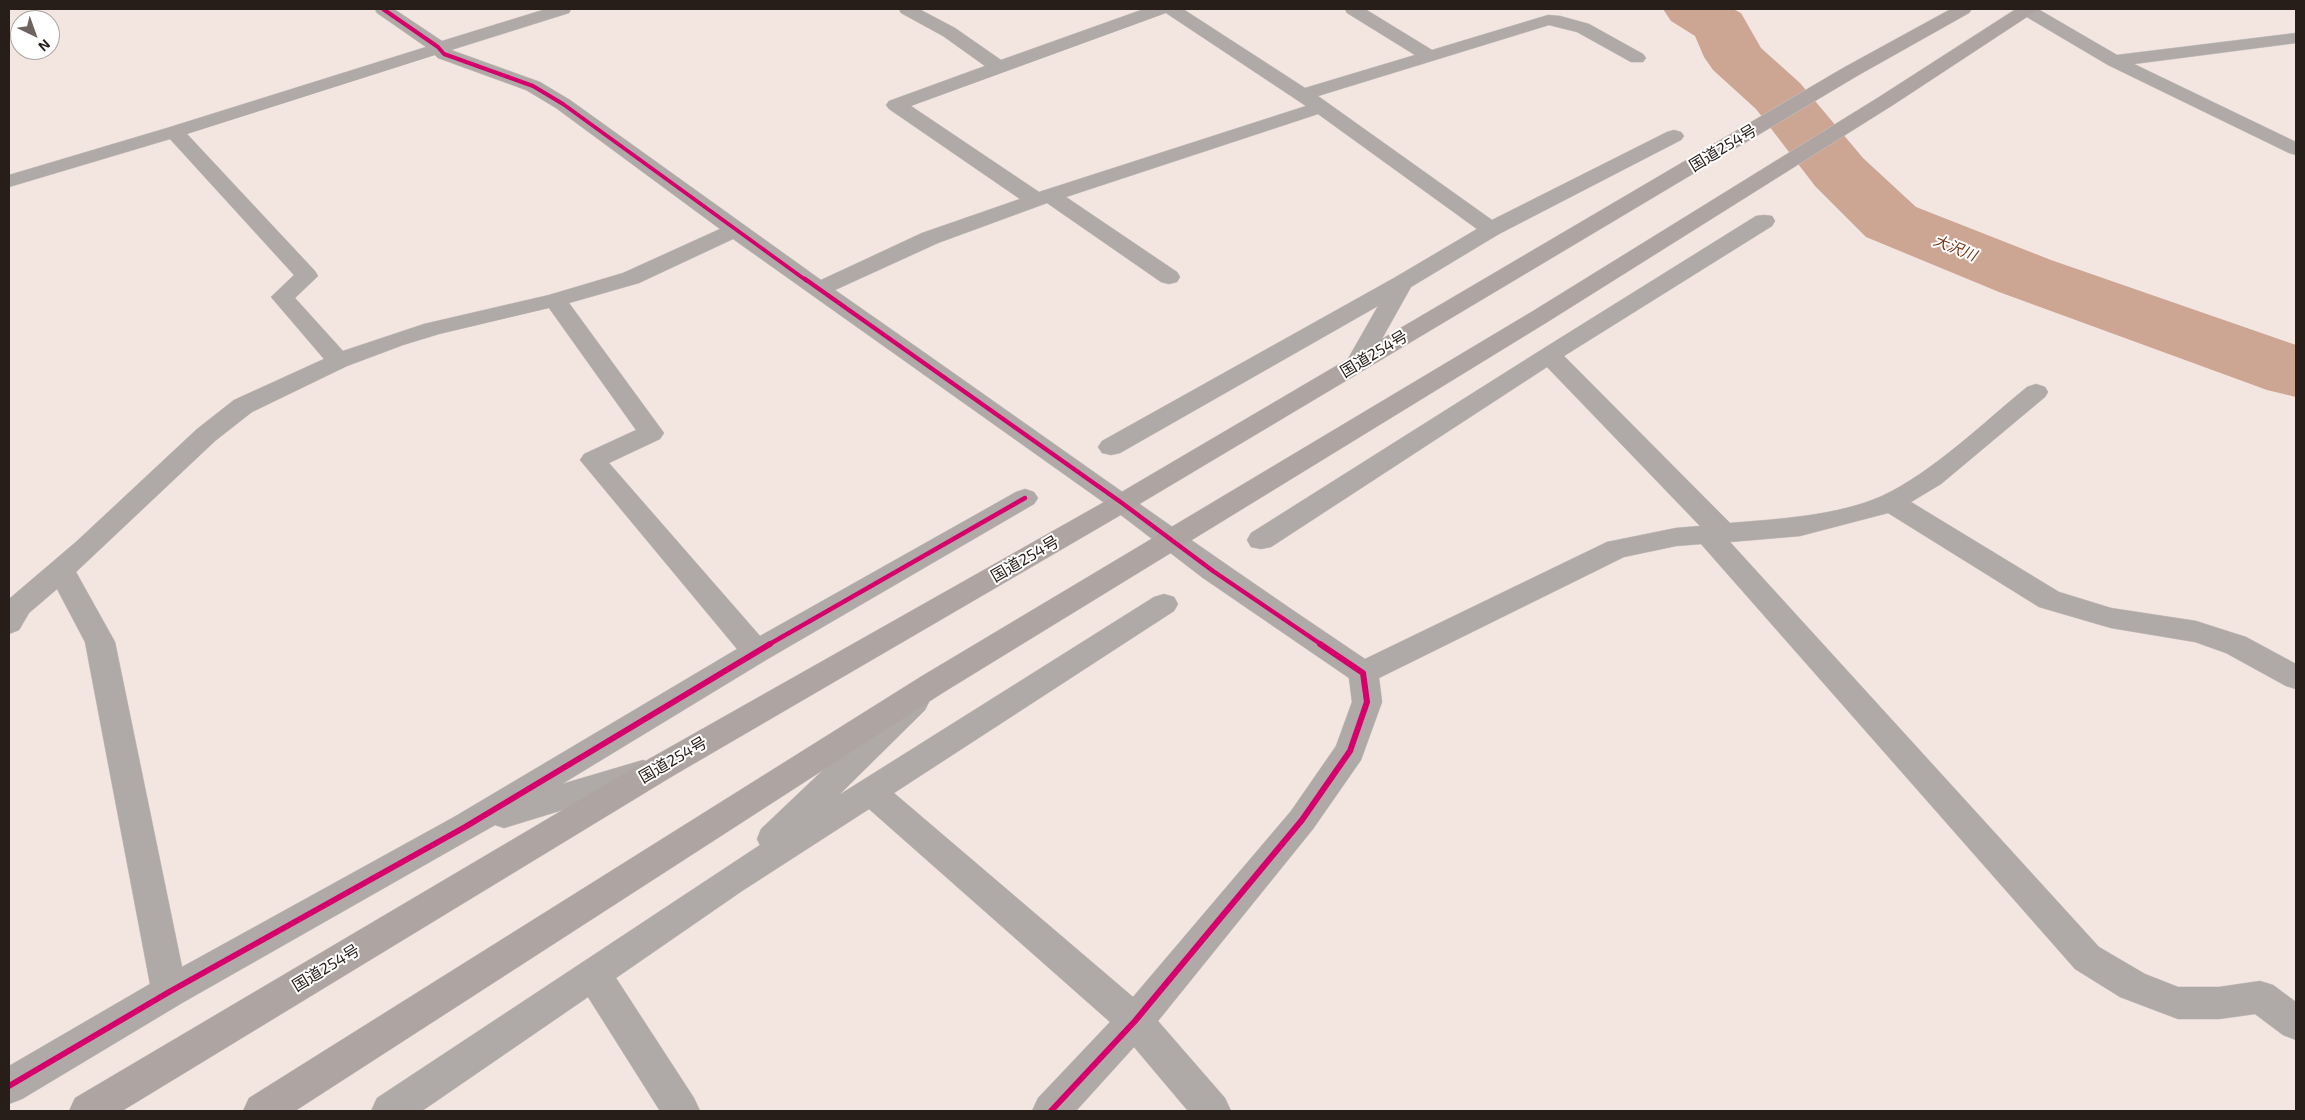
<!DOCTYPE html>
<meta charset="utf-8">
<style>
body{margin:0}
#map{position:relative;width:2305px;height:1120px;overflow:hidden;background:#f3e6e1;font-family:"Exo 2",sans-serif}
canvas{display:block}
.frame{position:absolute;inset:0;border:10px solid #271d19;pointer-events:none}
.north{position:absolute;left:10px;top:10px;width:50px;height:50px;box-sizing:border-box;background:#fff;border:1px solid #a9a5a3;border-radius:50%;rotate:138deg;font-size:14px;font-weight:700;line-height:20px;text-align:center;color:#271d19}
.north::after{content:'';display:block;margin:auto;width:18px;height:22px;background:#6e635f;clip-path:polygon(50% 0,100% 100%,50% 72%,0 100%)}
</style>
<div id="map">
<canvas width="2305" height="1120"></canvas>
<div class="frame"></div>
<div class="north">N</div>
</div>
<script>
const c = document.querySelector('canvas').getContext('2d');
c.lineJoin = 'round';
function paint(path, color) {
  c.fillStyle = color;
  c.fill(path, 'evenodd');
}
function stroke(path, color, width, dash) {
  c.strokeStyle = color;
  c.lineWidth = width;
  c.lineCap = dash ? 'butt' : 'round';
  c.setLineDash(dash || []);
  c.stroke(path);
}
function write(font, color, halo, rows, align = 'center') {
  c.font = font + ' "Exo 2","Noto Sans JP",sans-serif';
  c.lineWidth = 4;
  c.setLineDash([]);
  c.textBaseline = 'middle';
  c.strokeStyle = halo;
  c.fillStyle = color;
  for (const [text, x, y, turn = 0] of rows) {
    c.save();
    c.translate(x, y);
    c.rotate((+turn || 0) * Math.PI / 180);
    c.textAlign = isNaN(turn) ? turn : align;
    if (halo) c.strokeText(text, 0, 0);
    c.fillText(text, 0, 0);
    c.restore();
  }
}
paint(new Path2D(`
 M1663 9H1733L1741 13 1761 48 1800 83 1863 158 1916 207 2051 260 2296 345V397L2267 390 1999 292 1866 237 1815 186 1756 109 1713 70 1704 57 1695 36 1671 21Z`), '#cda593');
const minor = new Path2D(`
 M375 9H394L442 41 546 9H571L569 13 451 50 540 82 570 100 821 280 922 233 1020 199 889 109 886 105 889 101 985 66 943 36 901 13 899 9H919L955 28 1001 60 1144 9H1183L1305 88 1415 55 1347 13 1345 9H1365L1432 50 1548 15 1560 16 1589 24 1643 54 1646 58 1643 62H1631L1577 32 1549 25 1318 96 1492 220 1667 132 1674 130 1681 132 1684 136 1681 140 1499 234 1411 287 1365 369 1357 371 1349 369 1345 364 1378 306 1120 453 1111 455 1102 453 1098 447 1102 441 1394 278 1477 229 1318 114 1066 197 1177 272 1180 277 1177 282 1169 284 1161 282 1047 203 938 243 835 290C1012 413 1186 539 1365 659L1607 542 1676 528 1700 526 1547 367 1271 547 1261 549 1251 547 1247 540 1251 533 1541 350 1756 216 1764 215 1772 216 1775 221 1772 226 1564 356 1730 523C1778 519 1837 516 1882 496 1933 472 1983 423 2027 387L2036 384 2045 387 2048 392 2045 397 1941 484 1911 502 2059 592 2111 608 2196 621 2246 637 2296 664V689L2286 686 2226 653 2195 642 2111 628 2039 607 1888 513 1800 536 1730 542 2099 947 2145 974 2178 987H2219L2260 981 2273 985 2296 1002V1040L2283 1035 2255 1014 2219 1019H2178L2120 997 2075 969 1701 544 1676 546 1624 557 1379 678 1382 702 1361 760 1313 829 1158 1021 1225 1098 1231 1111H1188L1134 1047 1076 1111H1032L1038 1098 1110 1022 869 809 742 891 616 978 694 1098 700 1111H660L588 997 422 1111H371L377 1098 760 845 757 839 761 829 903 694 914 690 925 694 929 702 925 710 839 795 1154 597 1164 594 1174 597 1178 604 1174 611 894 793 1133 997 1291 811 1336 746 1352 702 1349 678 1203 578 1113 509 733 239 639 283 569 303 664 433 660 439 609 463 760 636 1016 492 1025 489 1034 492 1038 498 1034 504 766 660 562 784 643 760 654 764 659 773 654 782 504 828 495 825 182 1003 22 1099 9 1104V1066L150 984 85 642 57 589 29 613 19 630 9 634V599L77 541 197 429 234 400 324 359 271 297 294 275 170 139 9 187V175L167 128 426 47 377 13ZM1166 13 1306 106 1039 192 911 106ZM435 55 438 58 526 90 556 108 720 229 623 273 549 295 424 324 343 351 295 298 318 276 315 271 187 134ZM549 308 636 430 584 454 580 460 737 649 454 817 182 967 115 642 76 572 215 441 252 412 347 366 403 345 439 334Z
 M2017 9H2038L2117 55 2296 33V43L2134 64 2296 142V155L2289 153 2108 65 2020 13Z`);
const highway = new Path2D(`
 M1951 9H1972L1969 13 1857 76 1131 509 671 777 122 1111H69L75 1098 649 759 1113 497 1843 68Z
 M2016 9H2036L2033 13 1893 105 1549 321 944 692 295 1111H243L249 1098 922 676 1533 311 1879 97Z`);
stroke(minor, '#cdc3bf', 1);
stroke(highway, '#cdc3bf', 1);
paint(minor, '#afaaa7');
paint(highway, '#aea5a2');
stroke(new Path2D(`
 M383 9 438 47 444 54 533 86 563 104 807 281`), '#d6006c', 4);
stroke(new Path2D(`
 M805 279 1122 503 1213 571 1322 645
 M768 645 1025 498`), '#d6006c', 4.5);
stroke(new Path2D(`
 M9 1086 169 992 465 827 770 644
 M1051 1111 1135 1021 1302 820 1350 751 1367 702 1363 673 1320 644`), '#d6006c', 6);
write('italic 15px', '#773514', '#fff', [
 ["大沢川",1955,248,22]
]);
write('16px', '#271d19', '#fff', [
 ["国道254号",1723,148,-31],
 ["国道254号",1374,354,-31],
 ["国道254号",1025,559,-30],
 ["国道254号",673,760,-30],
 ["国道254号",326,968,-31]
]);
</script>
